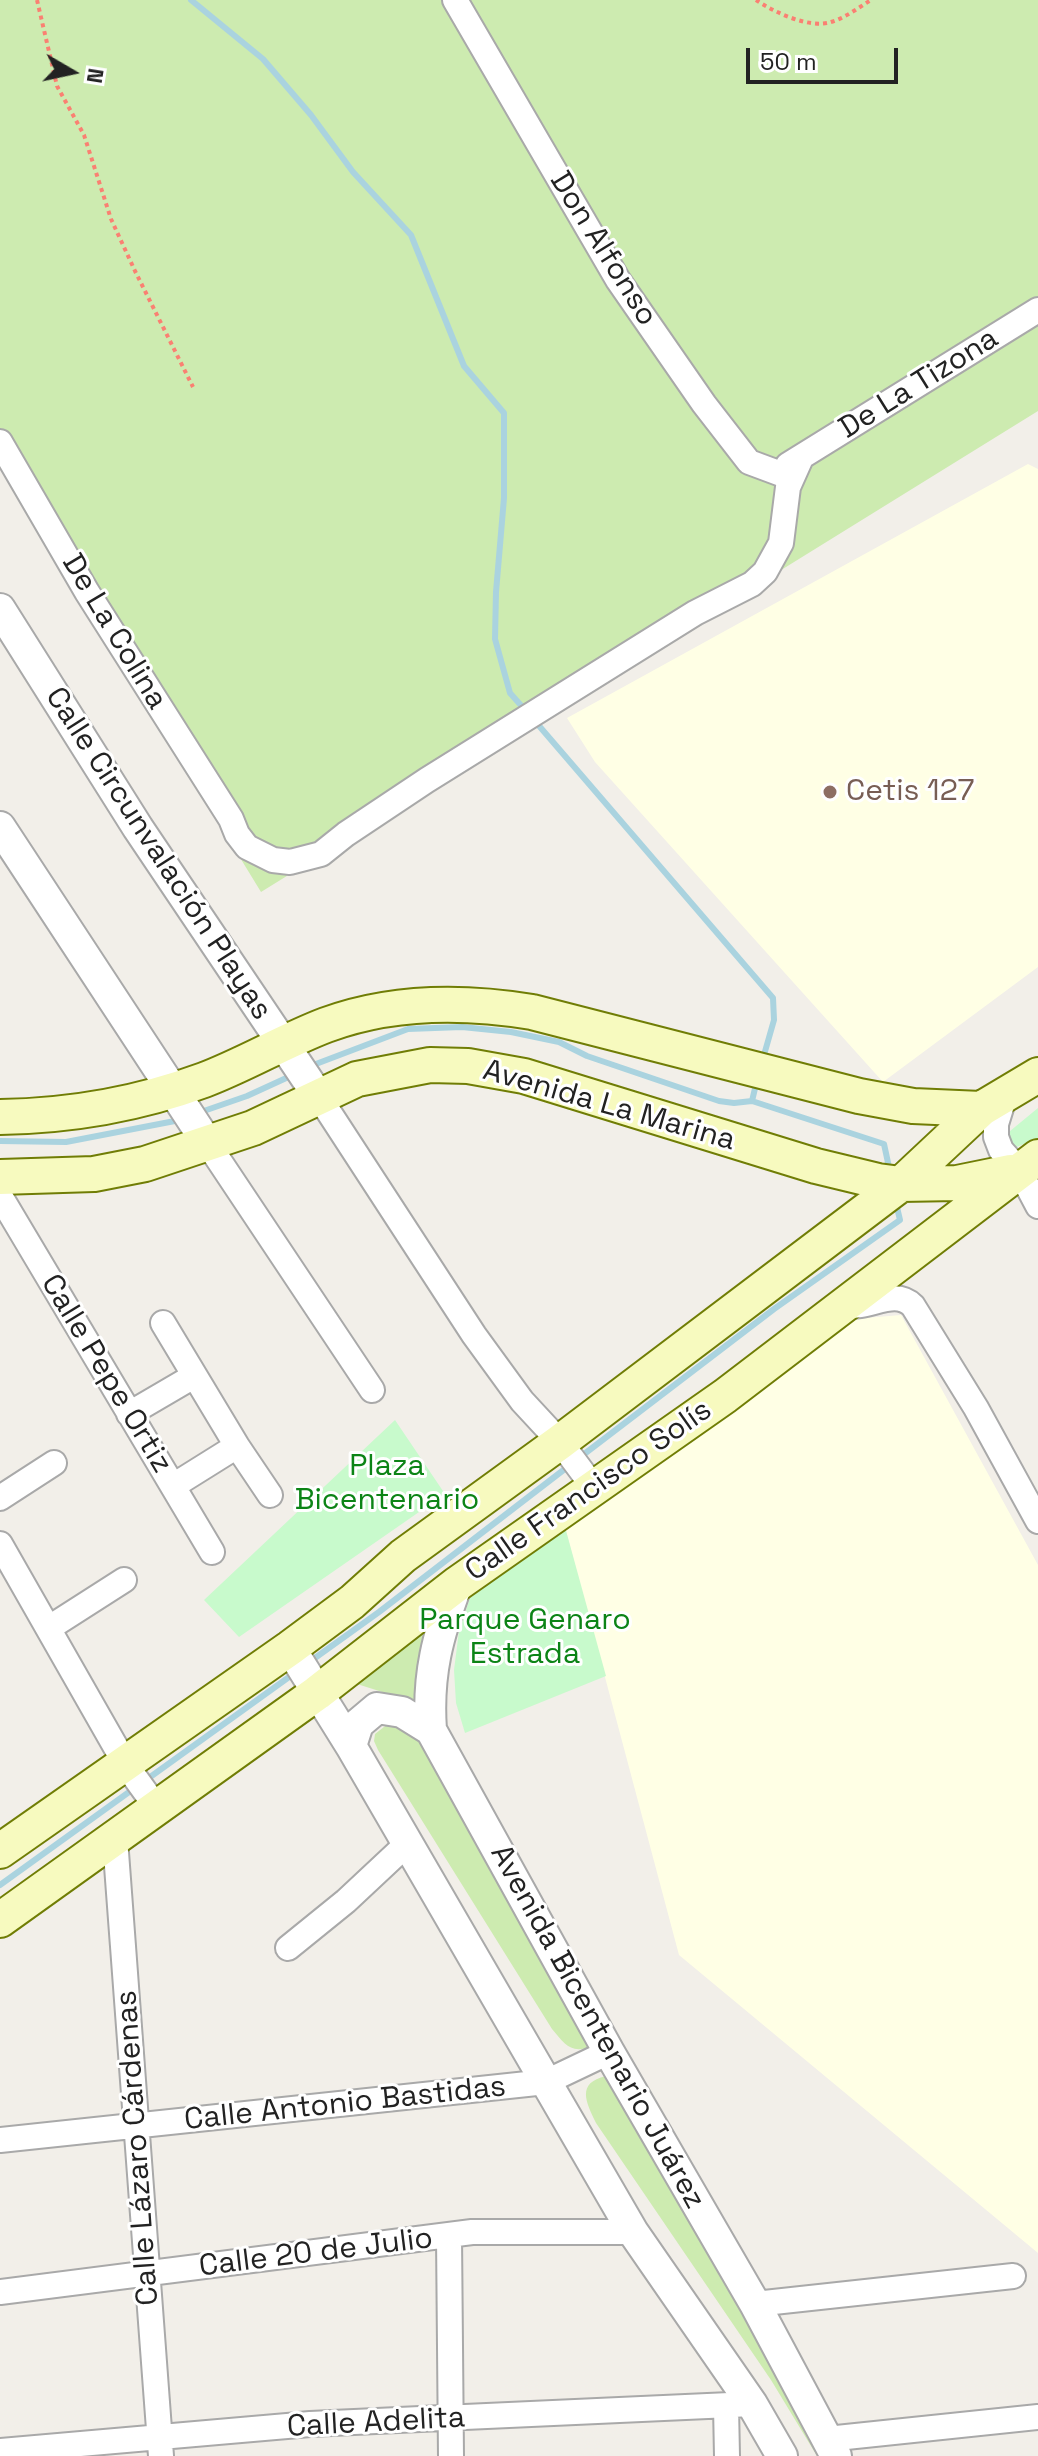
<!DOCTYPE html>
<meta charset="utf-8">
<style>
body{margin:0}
#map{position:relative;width:1038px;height:2456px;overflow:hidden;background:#f2efe9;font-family:"Space Grotesk",sans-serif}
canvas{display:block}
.north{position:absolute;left:32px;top:32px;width:80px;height:80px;-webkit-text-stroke:6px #fff;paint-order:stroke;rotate:99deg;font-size:22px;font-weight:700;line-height:32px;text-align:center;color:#222}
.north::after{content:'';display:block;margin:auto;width:28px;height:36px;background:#222;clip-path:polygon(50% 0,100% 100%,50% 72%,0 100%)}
.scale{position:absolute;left:746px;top:48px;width:152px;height:36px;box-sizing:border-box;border:4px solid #222;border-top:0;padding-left:10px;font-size:24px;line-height:28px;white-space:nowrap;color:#222;-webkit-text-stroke:6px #fff;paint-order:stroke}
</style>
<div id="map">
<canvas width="1038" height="2456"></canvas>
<div class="north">N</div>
<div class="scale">50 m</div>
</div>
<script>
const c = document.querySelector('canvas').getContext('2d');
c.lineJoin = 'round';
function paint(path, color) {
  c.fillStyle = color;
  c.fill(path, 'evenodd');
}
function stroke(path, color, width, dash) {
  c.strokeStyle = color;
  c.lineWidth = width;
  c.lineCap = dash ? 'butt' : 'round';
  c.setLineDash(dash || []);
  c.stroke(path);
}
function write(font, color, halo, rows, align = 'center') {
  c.font = font + ' "Space Grotesk",sans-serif';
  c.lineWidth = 6;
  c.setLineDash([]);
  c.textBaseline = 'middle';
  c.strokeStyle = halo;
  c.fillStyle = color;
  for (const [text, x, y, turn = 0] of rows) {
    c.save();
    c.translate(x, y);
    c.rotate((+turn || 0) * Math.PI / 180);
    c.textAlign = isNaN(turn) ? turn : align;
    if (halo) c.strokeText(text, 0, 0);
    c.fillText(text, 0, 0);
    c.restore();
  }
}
paint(new Path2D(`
 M1028 464 1038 469V967L883 1082 595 762 567 718Z
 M901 1315 1038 1565V2253L679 1955 565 1527 853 1319Z`), '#ffffe5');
paint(new Path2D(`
 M0 0H1038V411L261 892 0 465Z
 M428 1627 418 1668 414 1702 357 1684Z
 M389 1723 415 1726 590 2047C570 2054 564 2043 552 2029L378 1750 374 1741 375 1734Z
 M606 2076 837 2456H817L771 2380 596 2123C586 2102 576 2083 606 2076Z`), '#cdebb0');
paint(new Path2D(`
 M1038 1108V1138L1012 1149 1004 1136Z
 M395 1420 445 1494 239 1637 204 1600Z
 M565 1527 606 1676 465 1733 456 1703 454 1670 459 1631 470 1598Z`), '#c8facc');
stroke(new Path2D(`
 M191 0 263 59 311 115 353 172 411 235 464 366 504 413V498L496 592 495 639 510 693 526 711
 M534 720 773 998 774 1020 762 1062
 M308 1067 408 1029 462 1027 511 1032 559 1042 587 1056 719 1101 734 1103 752 1101 757 1080
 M752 1101 884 1144 890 1172
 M198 1113 247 1096 295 1074
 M0 1141 66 1142 180 1120
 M579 1458 774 1309 900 1220 896 1203
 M308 1663 379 1612 570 1465
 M146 1780 296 1672
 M0 1885 136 1787`), '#aad3df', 6);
const minor = new Path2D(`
 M455 0 618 280 704 404 749 462 792 478
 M0 442 87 592 231 819 237 834 247 847 273 860 290 862 321 854 346 834 427 780 695 613 752 584 765 572 781 543 788 487 801 458
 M788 465 1038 310
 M1005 1095 996 1124V1137L1001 1150 1019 1170 1038 1206
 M319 1097 474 1335 522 1401 560 1442 595 1489
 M208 1144 372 1390
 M0 1196 212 1552
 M846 1305C869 1310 894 1287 913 1306L976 1408 1038 1521
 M163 1323 237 1446 270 1495
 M129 1414 194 1376
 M173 1486 237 1446
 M0 1498 54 1463
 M0 1544 126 1765 157 1808
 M49 1628 124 1580
 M115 1839 161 2456
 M288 1948 346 1901 408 1843
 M0 2140 546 2082 609 2052
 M449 2236 451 2456
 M0 2292 472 2232H633
 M755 2304 1013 2276
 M726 2406 727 2456
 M827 2439 1038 2417
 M0 2451 310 2424 752 2404`);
const tertiary = new Path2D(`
 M0 609 138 828 319 1097
 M0 827 208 1144
 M457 1584C438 1635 427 1674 431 1730L609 2052 755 2304 836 2456
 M290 1648 351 1746 633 2232 752 2404 782 2456
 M351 1746 358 1724 377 1708 402 1712 431 1730`);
const secondary = new Path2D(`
 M0 1117C68 1116 139 1104 204 1080 246 1064 284 1041 326 1025 391 1001 465 1001 532 1012L859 1096 913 1106 981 1109
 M0 1177 94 1174 145 1164 253 1128 357 1079 430 1065 468 1066 524 1076 816 1166 878 1181 901 1184 957 1183 1011 1172
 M0 1851 290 1648 352 1602 403 1556 560 1442 901 1184 981 1109 1038 1075
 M0 1920 317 1693 457 1584 725 1396 1038 1157`);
stroke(minor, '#a9a9a9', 28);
stroke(tertiary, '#a9a9a9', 34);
stroke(secondary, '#707d05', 38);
stroke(new Path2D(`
 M37 0 57 86 84 135 111 219 135 271 193 387
 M756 0C774 12 809 29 831 22 845 18 858 8 871 0`), '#fa8072', 4, [4, 4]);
stroke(minor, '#fff', 24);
stroke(tertiary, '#fff', 30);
stroke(secondary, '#f7fabf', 34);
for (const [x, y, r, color] of [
 [830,792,8,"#8d6e63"]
]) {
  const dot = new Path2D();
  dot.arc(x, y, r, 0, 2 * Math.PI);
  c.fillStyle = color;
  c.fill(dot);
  stroke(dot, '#fff', 3);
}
write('30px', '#222', '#fff', [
 ["Don Alfonso",603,249,58],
 ["De La Tizona",919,384,-32],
 ["De La Colina",114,632,59],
 ["Calle Circunvalación Playas",158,854,57],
 ["Avenida La Marina",609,1106,16],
 ["Calle Pepe Ortiz",106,1374,59],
 ["Calle Francisco Solís",589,1491,-35],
 ["Avenida Bicentenario Juárez",597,2027,61],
 ["Calle Antonio Bastidas",345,2104,-6],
 ["Calle Lázaro Cárdenas",138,2148,-94],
 ["Calle 20 de Julio",316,2253,-7],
 ["Calle Adelita",376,2423,-3]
]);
write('30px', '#785e54', '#fff', [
 ["Cetis 127",846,792]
], 'left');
write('30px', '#0c8416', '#fff', [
 ["Plaza",387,1467],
 ["Bicentenario",387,1501],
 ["Parque Genaro",525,1621],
 ["Estrada",525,1655]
]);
</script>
